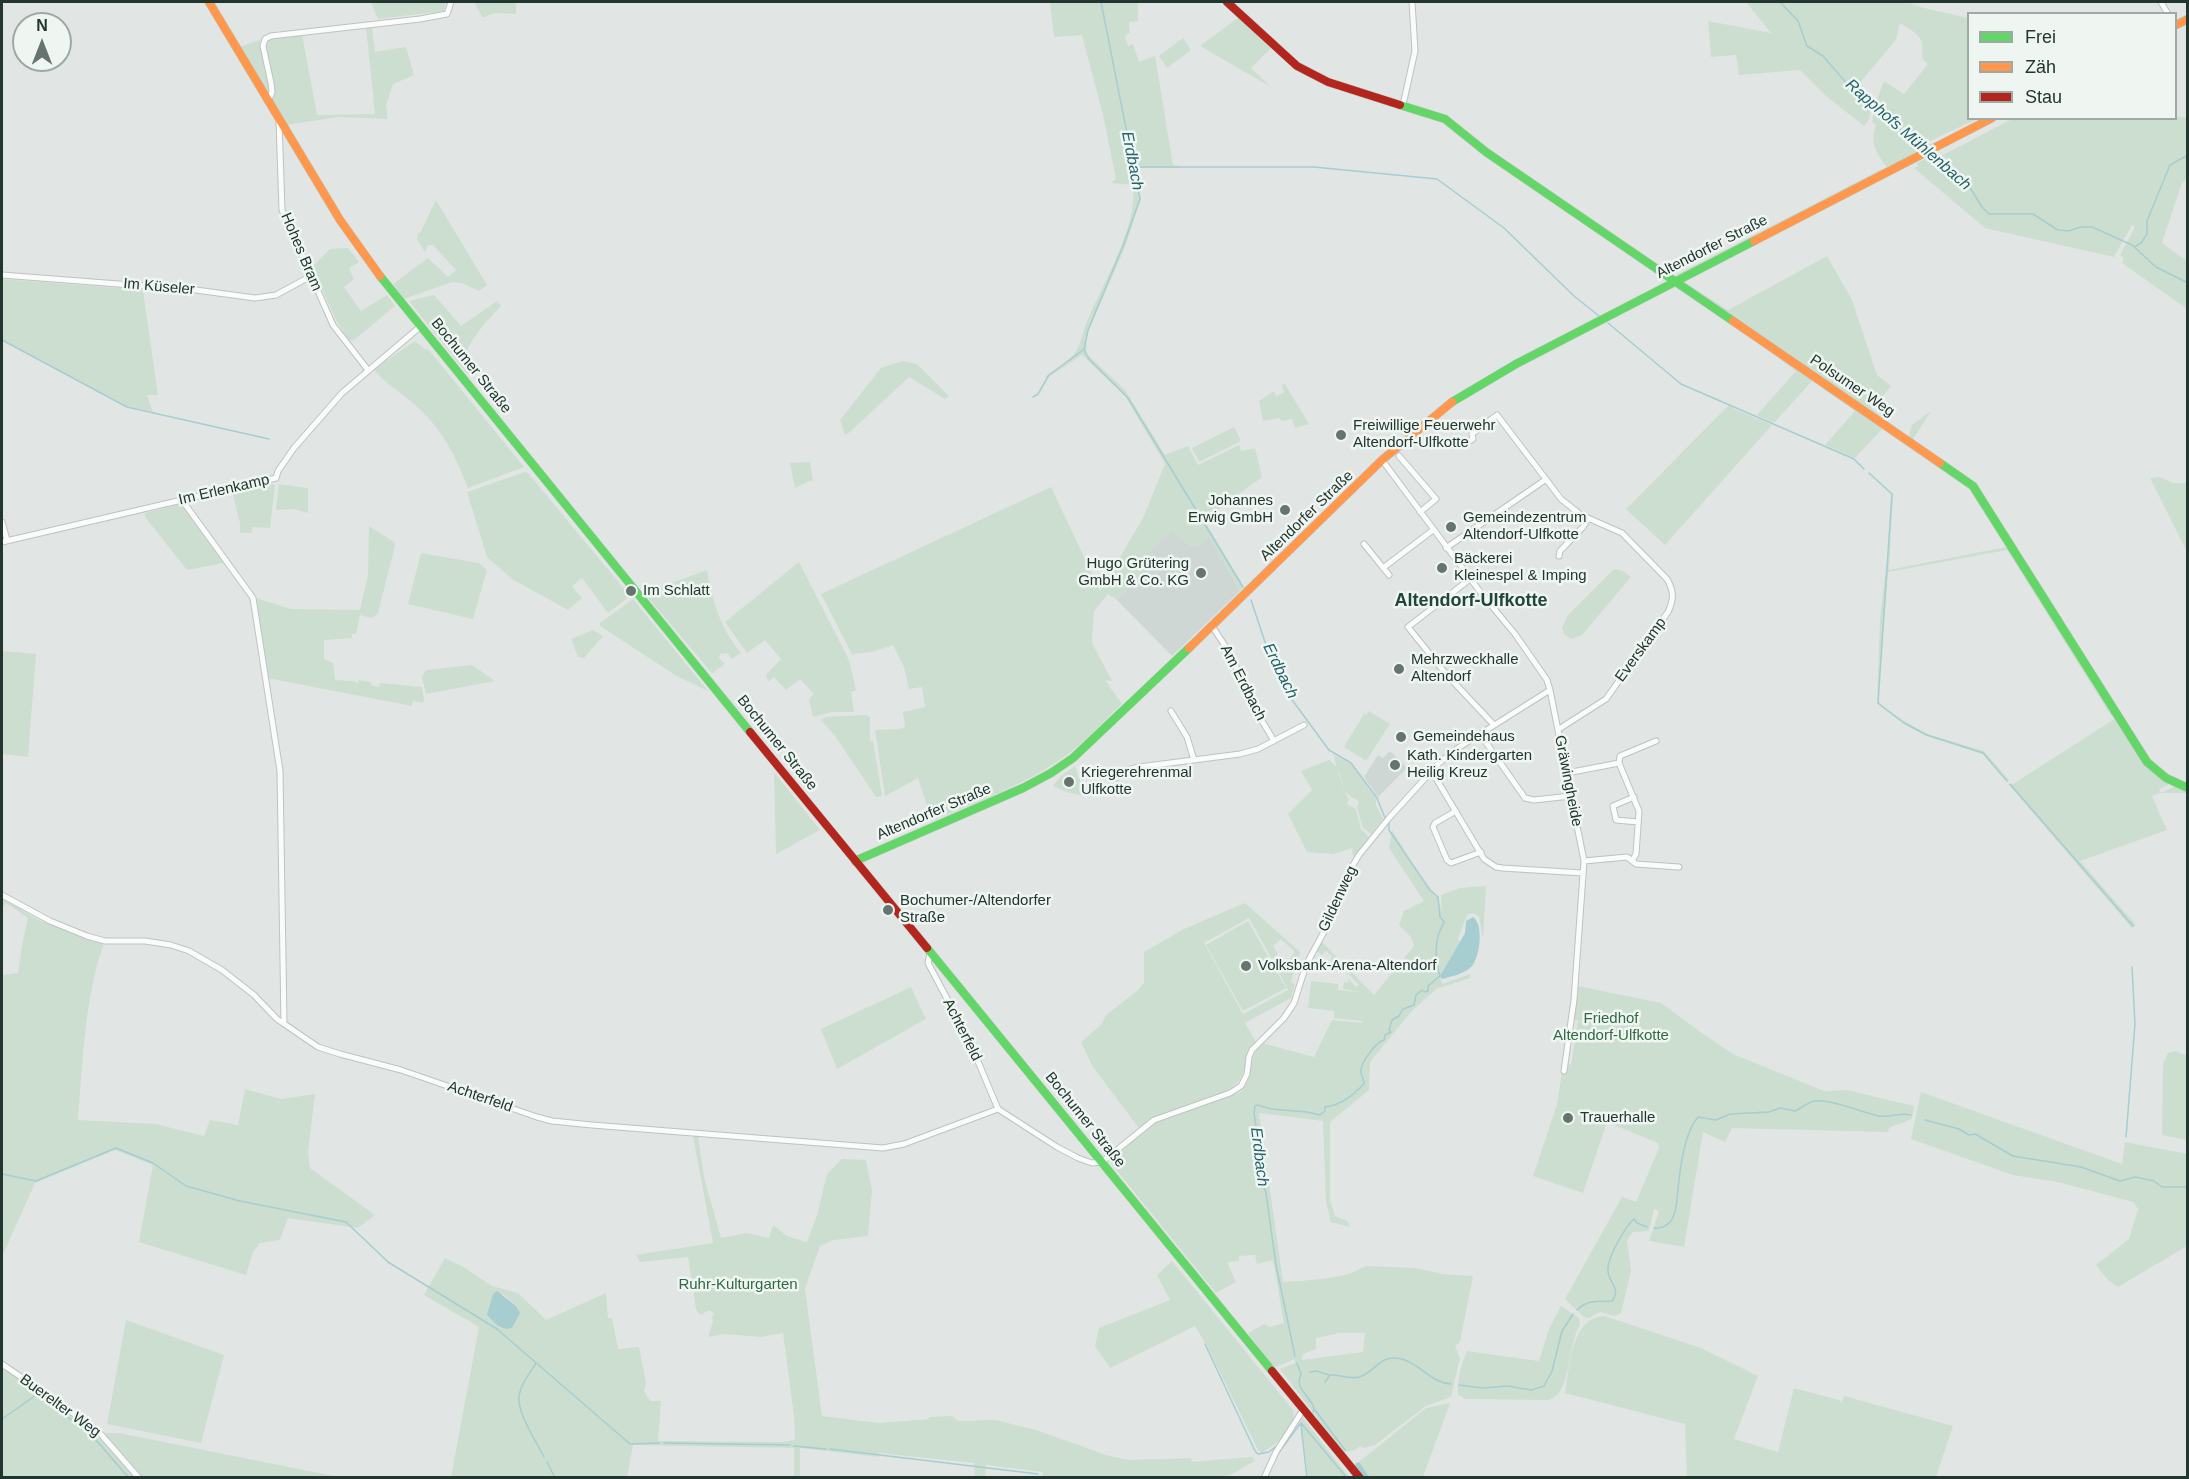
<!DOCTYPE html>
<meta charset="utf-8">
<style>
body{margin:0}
#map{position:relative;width:2189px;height:1479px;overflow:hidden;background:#e1e6e4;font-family:Arial,sans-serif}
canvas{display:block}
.frame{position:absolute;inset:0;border:3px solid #223630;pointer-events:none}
.legend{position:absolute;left:1967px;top:12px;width:210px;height:108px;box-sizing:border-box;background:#eff6f2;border:2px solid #9da9a4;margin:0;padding:8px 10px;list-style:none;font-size:18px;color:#223630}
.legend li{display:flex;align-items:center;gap:12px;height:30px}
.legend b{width:30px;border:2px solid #9da9a4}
.north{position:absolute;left:12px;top:12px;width:60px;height:60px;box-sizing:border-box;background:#eff6f2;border:2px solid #9da9a4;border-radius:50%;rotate:0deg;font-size:16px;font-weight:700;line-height:24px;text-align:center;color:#223630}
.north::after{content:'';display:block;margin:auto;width:21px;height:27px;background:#65746f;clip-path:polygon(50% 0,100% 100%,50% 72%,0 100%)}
</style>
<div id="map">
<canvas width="2189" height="1479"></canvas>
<div class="frame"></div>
<ul class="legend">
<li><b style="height:8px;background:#63d668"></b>Frei</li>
<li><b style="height:8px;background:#ff974d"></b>Zäh</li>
<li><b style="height:8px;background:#b3261e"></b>Stau</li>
</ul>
<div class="north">N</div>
</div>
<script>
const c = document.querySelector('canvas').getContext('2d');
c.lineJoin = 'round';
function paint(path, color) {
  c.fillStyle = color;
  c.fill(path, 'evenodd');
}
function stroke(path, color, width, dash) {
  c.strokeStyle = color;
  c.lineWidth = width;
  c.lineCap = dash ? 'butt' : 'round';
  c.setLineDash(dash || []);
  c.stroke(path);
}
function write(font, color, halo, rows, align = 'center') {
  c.font = font + ' Arial,sans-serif';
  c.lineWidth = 5;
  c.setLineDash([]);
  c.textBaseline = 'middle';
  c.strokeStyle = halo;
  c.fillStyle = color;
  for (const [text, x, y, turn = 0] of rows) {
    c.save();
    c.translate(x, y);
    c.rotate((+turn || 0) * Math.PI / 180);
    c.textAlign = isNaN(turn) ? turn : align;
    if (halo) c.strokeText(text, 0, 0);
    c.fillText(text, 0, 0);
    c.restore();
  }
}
paint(new Path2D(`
 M1173 530 1189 545 1199 547 1209 536 1240 591 1172 656 1117 600 1146 568 1140 560Z
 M1390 751 1407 768 1378 797 1364 777 1378 755 1383 758Z`), '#cfd7d4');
paint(new Path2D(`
 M371 2H446L444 11 378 19Z
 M474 2H516V14L494 13 483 18Z
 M1050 2H1138V21L1129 22 1130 33 1125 36 1128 46 1133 44 1139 62 1155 56 1173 165 1179 166 1180 168H1135L1141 199 1125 247 1089 330 1086 340 1087 354 1125 390 1165 455 1188 446 1198 465 1239 445 1241 451 1255 448 1262 477 1204 520 1244 587 1240 591 1209 536 1199 547 1189 545 1173 531 1140 560 1146 568 1117 600 1108 594 1094 611 1092 643 1112 681 1105 680 1122 704C1103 722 1085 742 1064 757 1025 785 976 802 932 821L918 778 885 796 875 730 900 729 905 727 903 712 925 707 922 687 909 689 904 667 893 645 872 652 852 654 821 594 1051 487 1100 591 1143 518 1165 464 1125 396 1082 355 1047 378 1045 377C1054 370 1067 363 1074 354 1081 346 1082 333 1086 324 1102 284 1138 228 1133 185L1111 183 1116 179 1103 115 1082 35 1054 37Z
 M1746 2H1907L1920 7 1968 18V118L1977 119 1928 142 1930 145 1888 168C1877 155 1869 142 1876 125L1872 122 1877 99 1884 81 1904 94 1928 64 1922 58C1925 36 1917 34 1900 23L1896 40 1862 80 1860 84 1872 100 1869 120 1864 126 1826 96 1800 70 1739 75 1736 55 1711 57 1708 21 1771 33Z
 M1239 17 1271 48 1251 68 1271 87 1200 46Z
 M366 27 372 28 375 52 406 47 414 75 393 84 386 105 388 119 338 117 286 125 271 101 264 47C270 34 289 36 302 34L317 115 375 114Z
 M1183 38 1191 50 1167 68 1159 56Z
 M260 40 270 83 268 93 239 47Z
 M2176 116 2187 118V178L2182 183 2162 243 2187 261V309L2122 263 2124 258 2120 255 2135 227 2132 225 2114 257 1985 228 1914 168 1918 166 1917 163 1937 153 1941 156 2012 119 2176 118Z
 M1882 169 1883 171 1680 276 1676 275Z
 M436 200 487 285 479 291 462 283 452 282 404 299 393 284 428 258 448 277 456 270 433 245H428L425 252 417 239 418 233H420Z
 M348 248 359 262 349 268 354 279 344 287 361 311 387 295 395 306 354 340H349L337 322 312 267 330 249Z
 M1827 256 1852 300 1877 375 1891 386 1872 409 1899 430H1897L1686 287 1687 284 1728 310Z
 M2 279 143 290 158 395H147L153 412 127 406 2 340Z
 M434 295 461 326 497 301 501 306C490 318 469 339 466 355 465 361 467 369 468 375L409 301Z
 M415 341 426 350 428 349 524 467 468 488C454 453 442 428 413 403 401 392 383 383 374 369Z
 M1782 357 1968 485 2113 714 2111 716 2007 550 1888 572 1878 701 1889 712 1927 734 1984 751 2009 780 2007 782 1983 754 1926 736 1904 724 1877 704 1880 618 1887 560 1891 494H1893L1889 570 2006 547 1969 489 1882 429 1855 458 1825 445 1855 411 1812 381 1774 423 1757 415 1796 371 1778 358Z
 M903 361 917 364 949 396 945 399 909 377 850 432 845 435 840 420 881 368Z
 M1285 384 1309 424 1295 428 1292 419 1281 421 1280 418 1263 421 1259 401 1274 391 1276 396 1284 393 1282 385Z
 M1729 405 1734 409 1772 425 1665 545 1626 509Z
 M1931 411 1913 439 1976 483 2065 623 2062 624 1977 488 1908 438 1912 425Z
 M1234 427 1241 441 1199 462 1192 448Z
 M810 462 813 481H809L795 488 790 463Z
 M525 472 528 473 630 596 608 613 582 578 572 586 582 598 568 610 512 579 487 557 467 492Z
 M2159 477 2173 483H2187V552L2150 478Z
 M270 483 275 485 270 528 252 527V533H240V523L232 491Z
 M279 484 308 488V513L293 509 276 510Z
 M181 504 224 563 187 570 145 517V513Z
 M369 526 394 542 395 546 378 613 372 618 360 615 356 634H352V638L324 640V659L333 663 335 680 353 681 358 683 359 680 371 682V685L379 687 380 683 422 687 424 700 423 703 413 701 412 706 267 678 256 598 291 609 360 610 368 575Z
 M421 553 479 563 487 570 473 619 408 604Z
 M799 562 849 660 856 690 851 692 854 712H832L813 717 809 699 814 694 800 679 786 690 774 677 768 682 766 675 781 659 765 640 747 653 725 622Z
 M1614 569 1623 571 1631 577 1582 635 1571 639 1564 634 1562 628 1568 615Z
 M707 570C712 600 721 630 741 653L732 659 727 653 720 654 719 658 725 664 712 673 644 593Z
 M633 599 708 691 675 675 600 626V623Z
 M593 630 603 636 584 658 578 657 571 639Z
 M2 651 36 654 28 757 2 754Z
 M472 665 495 681 426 694 422 677 426 670Z
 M1369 711 1390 724 1366 761 1344 747 1364 714 1366 715Z
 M866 715 870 717V741H873L882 796 876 797 835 736 821 720 826 717Z
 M2116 718 2168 782V785L2159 789 2161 793 2175 786 2187 789V793H2161L2152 796 2167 830 2080 861 2136 925 2132 928 2008 784H2013Z
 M1334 755 1351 764 1376 799V805L1383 819 1371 834 1363 828 1357 807 1359 803C1356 797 1352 799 1348 794 1343 789 1334 761 1334 755Z
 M1329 760C1341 767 1342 787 1349 799L1347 804 1356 809 1361 829 1369 837 1354 859 1352 852 1353 848 1333 854 1307 852 1288 814 1312 790 1301 771Z
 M1075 766 1085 796 1066 792 1053 786 1061 776Z
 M774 772 820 830 776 854Z
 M1392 830 1429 890 1438 897 1442 913 1441 895 1460 888 1486 886 1483 939 1479 917 1473 913 1467 915 1458 939 1460 941 1440 976 1442 984 1470 974V978L1436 989 1411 1012 1370 1062 1369 1090 1330 1122V1200L1335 1216 1347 1221 1350 1227 1331 1222 1326 1202 1323 1121 1259 1113 1283 1282C1301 1281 1333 1279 1351 1273 1357 1271 1361 1267 1368 1266L1416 1268 1442 1274 1473 1276 1460 1342 1455 1346 1460 1358 1451 1397 1426 1406 1375 1445 1364 1448 1360 1446 1355 1450 1343 1452 1280 1369 1295 1363V1359L1276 1367 1272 1365 1248 1333 1264 1324 1270 1327 1284 1323 1273 1260 1257 1264 1255 1255 1239 1256V1261L1227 1262 1236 1282 1216 1293 1109 1161 1124 1149 1140 1132 1159 1120 1241 1092C1256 1075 1245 1061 1262 1043L1314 1057 1332 1020 1362 1023V1021L1334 1018V1011L1308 1008 1311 981 1338 984V990L1365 993 1343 989 1344 982 1348 983V978L1356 987 1359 985 1335 959 1330 961 1332 956 1326 951 1322 955 1315 950 1321 941 1374 995 1414 946 1411 937 1399 925 1404 911 1424 901 1389 848ZM1339 1333H1365L1363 1352 1302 1360 1303 1354 1316 1349V1338Z
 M2 898 38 920 104 943C84 1000 83 1061 78 1120L155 1124 204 1136 210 1120 238 1125 245 1089 281 1099 315 1094 308 1152 310 1168 375 1215 358 1228 288 1218 280 1240 260 1243 253 1252 246 1275 139 1242 153 1165 115 1150 35 1183 2 1257V975L18 973 22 945 28 918 6 903 2 909Z
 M1245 903 1300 952 1296 967 1289 960 1295 952 1281 939 1273 946 1278 954 1272 959 1249 918 1204 943 1243 1014 1288 990 1274 963 1279 957 1285 963 1287 961 1292 965 1290 969 1294 971 1291 982 1295 984 1291 998 1245 1023 1256 1042 1248 1049C1244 1069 1246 1079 1226 1091L1156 1117 1139 1128 1093 1067 1081 1042 1101 1025 1106 1015 1137 991 1144 983V952L1184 929Z
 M1248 921 1286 988 1243 1011 1206 945Z
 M1578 986 1661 1003 1699 1031 1733 1054 1824 1091 1847 1090 1914 1106 1912 1118C1905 1123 1896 1124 1889 1128L1888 1132 1732 1128 1725 1142 1703 1132 1684 1247 1649 1241 1659 1211 1654 1209 1649 1231 1633 1232 1627 1240 1631 1271 1621 1313 1615 1316 1600 1312 1589 1318 1584 1317 1565 1299 1622 1197 1636 1202 1659 1148 1658 1143 1607 1122 1583 1193 1533 1176 1557 1104 1562 1072 1566 1073 1568 1064 1571 1065 1578 1021 1574 1019Z
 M911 987 926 1019 837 1069 821 1029Z
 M2175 1051 2187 1056V1140L2162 1135 2163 1064 2168 1053Z
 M1921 1092 2122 1164 2125 1142 2187 1154V1246L2118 1287 2108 1280 2096 1265 2129 1239 2138 1209 2133 1202 2058 1182 2013 1175 1911 1139Z
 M693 1136H698L704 1177 721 1238 746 1233 769 1238 773 1225 787 1236 807 1242 817 1215 827 1174 842 1159 866 1160 872 1191 868 1236 834 1240 820 1246 805 1289 822 1416 879 1423 929 1419V1417L952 1416 958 1421 995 1420 1036 1430 1109 1456 1128 1460 1191 1458 1192 1462 1252 1457 1255 1461 1230 1475 1220 1477H1043V1472L986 1465 985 1477 975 1478 974 1463 879 1453V1457L800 1448V1477L794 1478V1448L633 1445 627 1477H451L479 1327 424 1295 445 1258 462 1266 492 1286 518 1293 546 1320 606 1293 608 1318H612L618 1349 639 1347 646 1383 644 1391 650 1401H661L658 1441 783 1442 795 1440 794 1416 783 1333 761 1337 724 1334 708 1337 713 1322 712 1317 714 1314 710 1310 700 1315 696 1309 688 1257 640 1262 636 1255 713 1243ZM503 1294 516 1306 520 1313 500 1328 487 1315Z
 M1172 1261 1293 1410C1297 1429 1276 1444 1262 1453L1258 1450 1207 1346 1195 1326 1110 1368 1095 1346 1099 1328 1170 1300 1157 1275Z
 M1561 1306 1579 1318 1580 1325C1567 1345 1572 1393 1549 1400L1466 1399 1458 1395C1457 1380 1461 1364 1467 1351L1539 1361 1549 1329Z
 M1605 1316 1701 1348 1758 1376 1734 1439 1778 1452 1794 1388 1839 1400 1841 1403 1844 1396 1953 1426 1936 1477H1687L1685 1424 1565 1393C1570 1368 1570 1317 1605 1316Z
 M126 1320 224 1355 201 1443 107 1424Z
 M2 1369 17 1377 95 1431 134 1477H2Z
 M1450 1403 1423 1477H1363L1355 1465 1426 1408Z
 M1300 1417H1302L1349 1477H1308Z
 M104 1433H119L339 1477H142Z`), '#ccded0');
paint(new Path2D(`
 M1473 917C1484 924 1480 957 1472 966 1465 974 1452 976 1442 979L1440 976 1465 933 1466 921Z
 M497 1291 516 1306 520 1313 512 1328C500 1331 495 1323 487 1315L493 1294Z`), '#a6cdd0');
stroke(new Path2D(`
 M1101 2 1140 199 1123 246 1088 330 1084 350 1089 359 1128 398 1243 587
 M1780 2 1798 21 1807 46 1823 56 1856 94 1881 111 1923 151
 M1927 154 1949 173 1961 178 1969 186 1982 207 1989 214H2033L2058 230 2068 231 2081 227H2092L2132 245 2156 267 2188 283
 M1135 167H1314L1437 179 1504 228 1574 296 1599 316
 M2134 247 2141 243 2147 234V221L2170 165 2188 155
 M1608 323 1681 384 1854 459 1864 469
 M2 340 127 407 269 439
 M1033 397 1038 394 1049 375 1083 350
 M1869 473 1892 494 1878 703 1904 723 1927 735 1983 753 2007 781
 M1251 600 1268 651 1287 693 1329 750 1351 763 1377 798 1385 818
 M2010 784 2133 926
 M1925 1120 1959 1129 1969 1135 1975 1134 2013 1156 2081 1167 2120 1181 2135 1177 2154 1181 2162 1187H2188
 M2126 1137 2135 1024 2132 967
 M2 1174 36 1181 116 1148 153 1163 186 1186 240 1201 346 1222 388 1262 497 1329 630 1444 659 1443
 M1654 1228C1661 1229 1670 1225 1673 1217 1677 1209 1677 1198 1678 1189 1680 1169 1684 1133 1698 1117L1716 1120 1730 1114 1769 1112 1780 1108 1795 1111C1800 1109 1806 1104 1811 1102 1825 1096 1863 1113 1879 1116 1890 1118 1900 1112 1911 1115
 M1577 1310C1588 1299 1598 1302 1612 1301 1622 1288 1608 1283 1608 1270 1607 1258 1625 1227 1634 1219L1637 1223 1647 1227
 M1205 1344 1255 1451 1258 1454 1269 1452 1275 1447
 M1295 1356 1276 1265 1266 1193 1260 1175 1262 1168 1254 1113 1255 1106 1258 1105 1271 1109 1307 1112 1320 1115 1325 1111V1107C1342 1105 1353 1095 1364 1084 1364 1078 1360 1075 1361 1070 1362 1061 1376 1042 1384 1040L1385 1035 1391 1032 1389 1030 1392 1020 1399 1016 1403 1009 1414 1005 1416 995 1422 990 1425 992 1428 991V986L1440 976C1436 964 1435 949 1438 936 1439 932 1442 927 1444 922L1440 917 1438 897 1430 890 1389 830V822
 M536 1363C530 1373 520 1385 519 1397 517 1413 537 1443 544 1457
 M1297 1363 1301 1374 1299 1381 1300 1387 1313 1405 1314 1410 1313 1413
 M1310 1372 1316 1371 1329 1375
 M1325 1382 1330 1375C1340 1374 1352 1381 1362 1376 1378 1369 1380 1354 1402 1359 1421 1364 1431 1383 1451 1384
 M1459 1385 1482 1388 1508 1386 1531 1390 1544 1386 1552 1371 1562 1331 1573 1314
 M1315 1410 1345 1450
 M2 1419 36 1395 89 1432 129 1478
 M1301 1423 1347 1478
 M1301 1425 1307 1478
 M664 1443 790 1445
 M794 1446 826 1449
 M830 1449 1038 1474
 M1280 1451 1300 1424
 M547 1462 555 1478`), '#a6cdd0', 1.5);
stroke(new Path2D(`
 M1358 1465 1367 1478`), '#a6cdd0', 5);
const street = new Path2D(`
 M2161 2 2168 14
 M268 102 272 92 271 83 263 46 265 39 271 36 420 19 447 14 451 2
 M1403 105 1415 51 1412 2
 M279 121 282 210 333 325 368 370
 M2 275 196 290 255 298 276 295 311 276
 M1465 444 1473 439 1472 434 1497 415 1561 499 1581 515 1622 533 1667 579C1674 591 1674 599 1668 612L1606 699 1559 729
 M1399 456 1436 499 1420 512
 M1382 460 1481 593 1515 634 1547 680 1550 690 1584 861 1574 1000 1564 1071
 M182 500 253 598 280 771 284 1024
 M2 522 7 540
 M2 542 276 478 278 471 294 448 342 393 421 326
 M1364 544 1389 575
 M1446 548 1545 480
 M1559 556 1560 551 1583 527 1588 519
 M1383 568 1433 530
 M1470 579 1408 627 1446 674 1494 725
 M1212 626 1231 655 1252 704 1274 741
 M1171 711 1187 737 1194 760
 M1480 734 1525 798 1534 800 1571 796
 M1619 763 1639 811 1636 854 1632 861
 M1431 770 1484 859 1496 867 1502 868 1583 873
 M1567 773 1619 763 1620 756 1656 741
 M1116 778 1127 770 1139 767 1240 754 1258 749 1304 725
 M1634 797 1613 806 1616 820 1638 822
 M1456 811 1435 823 1433 827 1447 860 1451 863 1481 852
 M1584 861 1627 857 1636 864 1679 867
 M2 895 50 921 87 936 105 941H145L171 945 189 951 222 970 254 995 277 1019 318 1047 340 1054 401 1070 537 1117 552 1121 592 1125 883 1148 904 1144 998 1109
 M930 953 928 963 969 1040 998 1109 1057 1147 1078 1158 1092 1163 1102 1162 1154 1120 1230 1093 1241 1086 1247 1074 1249 1057 1252 1050 1284 1018 1294 1003 1306 965 1339 904 1353 865 1359 855 1389 818 1439 763 1458 748 1550 690
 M2 1364 59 1403 98 1431 139 1478
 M1264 1478 1276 1452 1303 1410`);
const fast = new Path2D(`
 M1400 105 1445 119 1486 152 1733 321
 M380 276 750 732
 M1452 402 1516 364 1754 241
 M1940 463 1973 486 2147 762 2166 778 2188 788
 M855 861 1023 788 1051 773 1073 758 1189 648
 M927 948 1272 1371`);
const slow = new Path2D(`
 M209 2 340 220 380 276
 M2176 25 2188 19
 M1754 241 1992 118
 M1733 321 1940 463
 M1189 648 1382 460 1452 402`);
const jam = new Path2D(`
 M1227 2 1297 66 1328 82 1400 105
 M750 732 927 948
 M1272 1371 1360 1478`);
stroke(street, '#bec3c1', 7);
stroke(fast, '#bec4c1', 9);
stroke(slow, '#bec4c1', 9);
stroke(jam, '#bec4c1', 9);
stroke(street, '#fafbfb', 5);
stroke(fast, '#63d668', 8);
stroke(slow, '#ff974d', 8);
stroke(jam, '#b3261e', 8);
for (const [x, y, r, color] of [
 [1341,435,6,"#65746f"],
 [1285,510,6,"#65746f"],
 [1451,527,6,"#65746f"],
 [1442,568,6,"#65746f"],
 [1201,573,6,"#65746f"],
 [631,591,6,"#65746f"],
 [1399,669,6,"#65746f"],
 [1401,737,6,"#65746f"],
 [1395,765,6,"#65746f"],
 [1069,782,6,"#65746f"],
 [888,910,6,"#65746f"],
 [1246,966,6,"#65746f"],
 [1568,1118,6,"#65746f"]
]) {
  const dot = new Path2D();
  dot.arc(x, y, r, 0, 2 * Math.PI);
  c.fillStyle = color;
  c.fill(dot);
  stroke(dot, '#eff6f2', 2);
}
write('15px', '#223630', '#eff6f2', [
 ["Altendorfer Straße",1712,247,-27],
 ["Hohes Bram",301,252,67],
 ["Im Küseler",159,287,5],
 ["Bochumer Straße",471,366,51],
 ["Polsumer Weg",1852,386,34],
 ["Im Erlenkamp",224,490,-13],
 ["Altendorfer Straße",1307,516,-44],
 ["Everskamp",1641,650,-54],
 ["Am Erdbach",1243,683,63],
 ["Bochumer Straße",777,743,51],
 ["Gräwingheide",1568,781,79],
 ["Altendorfer Straße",934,812,-23],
 ["Gildenweg",1338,899,-65],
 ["Achterfeld",962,1030,63],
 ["Achterfeld",480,1097,19],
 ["Bochumer Straße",1085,1120,51],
 ["Buerelter Weg",60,1406,36]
]);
write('15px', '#223630', '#eff6f2', [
 ["Freiwillige Feuerwehr",1353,426],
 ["Altendorf-Ulfkotte",1353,443],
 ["Johannes",1273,501,"right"],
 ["Erwig GmbH",1273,518,"right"],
 ["Gemeindezentrum",1463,518],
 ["Altendorf-Ulfkotte",1463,535],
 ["Bäckerei",1454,559],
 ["Kleinespel & Imping",1454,576],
 ["Hugo Grütering",1189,564,"right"],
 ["GmbH & Co. KG",1189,581,"right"],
 ["Im Schlatt",643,591],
 ["Mehrzweckhalle",1411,660],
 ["Altendorf",1411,677],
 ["Gemeindehaus",1413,737],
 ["Kath. Kindergarten",1407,756],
 ["Heilig Kreuz",1407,773],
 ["Kriegerehrenmal",1081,773],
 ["Ulfkotte",1081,790],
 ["Bochumer-/Altendorfer",900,901],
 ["Straße",900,918],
 ["Volksbank-Arena-Altendorf",1258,966],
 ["Trauerhalle",1580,1118]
], 'left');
write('15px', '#316943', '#eff6f2', [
 ["Friedhof",1611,1019],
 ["Altendorf-Ulfkotte",1611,1036],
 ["Ruhr-Kulturgarten",738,1285]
]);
write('italic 16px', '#23636b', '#eff6f2', [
 ["Rapphofs Mühlenbach",1908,135,41],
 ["Erdbach",1132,161,79],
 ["Erdbach",1280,671,64],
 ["Erdbach",1259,1157,83]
]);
write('bold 18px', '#20463b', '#eff6f2', [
 ["Altendorf-Ulfkotte",1471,601]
]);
</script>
